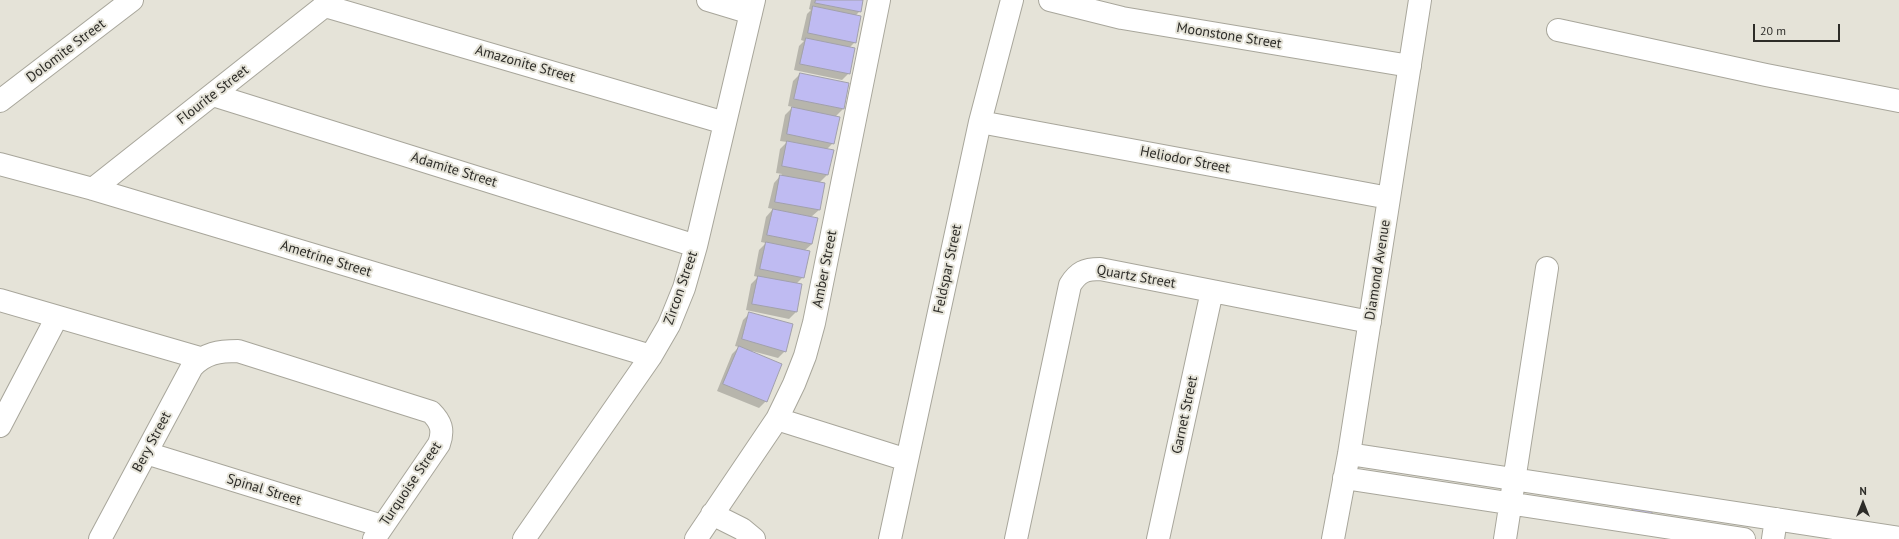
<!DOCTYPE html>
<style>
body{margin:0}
#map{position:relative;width:1899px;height:539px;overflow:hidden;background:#e5e3d8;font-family:"PT Sans",sans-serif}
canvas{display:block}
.north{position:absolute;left:1843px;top:483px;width:40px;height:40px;-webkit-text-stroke:3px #e5e3d8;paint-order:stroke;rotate:0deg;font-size:11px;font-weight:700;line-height:16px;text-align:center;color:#2d2c28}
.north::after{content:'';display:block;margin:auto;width:14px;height:18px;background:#2d2c28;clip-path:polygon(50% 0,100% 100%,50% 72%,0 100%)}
.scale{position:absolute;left:1753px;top:24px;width:87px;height:18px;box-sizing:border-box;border:2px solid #2d2c28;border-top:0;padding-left:5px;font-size:12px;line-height:14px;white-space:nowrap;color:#2d2c28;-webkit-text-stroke:3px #e5e3d8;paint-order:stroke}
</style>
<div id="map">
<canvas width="1899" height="539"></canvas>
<div class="north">N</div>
<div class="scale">20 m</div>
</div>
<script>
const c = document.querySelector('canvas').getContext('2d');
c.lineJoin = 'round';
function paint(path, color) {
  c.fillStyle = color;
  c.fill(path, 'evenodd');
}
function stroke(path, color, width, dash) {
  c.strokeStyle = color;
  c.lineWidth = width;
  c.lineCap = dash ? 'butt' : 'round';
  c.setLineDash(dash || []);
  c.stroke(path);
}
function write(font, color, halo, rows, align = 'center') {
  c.font = font + ' "PT Sans",sans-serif';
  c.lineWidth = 4;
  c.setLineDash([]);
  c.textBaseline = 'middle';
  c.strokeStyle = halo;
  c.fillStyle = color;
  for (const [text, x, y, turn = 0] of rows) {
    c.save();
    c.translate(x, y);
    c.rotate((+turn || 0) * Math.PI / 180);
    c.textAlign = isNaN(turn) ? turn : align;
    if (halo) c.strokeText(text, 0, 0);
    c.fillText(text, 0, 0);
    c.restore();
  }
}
paint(new Path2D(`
 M811 0H862L860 11 856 15 855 42 849 48V73L842 80 794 70 799 46 804 41 801 40 807 14 811 10 809 9Z
 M800 74 843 109 835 117 833 143 827 149V175L819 183V210L811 217 812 244 804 251 803 277 796 284V312L789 319 746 310 751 284 758 277 754 276 759 250 766 243 761 242 766 217 773 209 768 208 774 183 782 174 776 173 780 149 787 142 780 141 785 115 793 107 788 106 793 81Z
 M750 313 785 351 778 358 752 351 766 401 759 408 717 391 732 354 739 347 735 346 743 320Z`), '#0003');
const building = new Path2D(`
 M816 0H863L861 12 815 3Z
 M813 6 861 16 856 43 808 33Z
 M806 38 855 48 850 74 800 64Z
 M800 73 849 83 844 109 794 99Z
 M792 107 840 117 834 144 787 134Z
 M787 141 834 150 828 175 782 166Z
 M780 175 825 183 820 210 775 202Z
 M773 209 818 218 812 244 767 235Z
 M766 242 810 251 804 278 760 269Z
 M758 276 802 284 797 312 752 304Z
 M749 312 793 324 786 352 742 339Z
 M739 346 782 364 767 402 723 384Z
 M1633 504 1653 507 1651 518 1632 515Z`);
paint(building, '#bfbbf2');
stroke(building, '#a1a0ab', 1);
const street = new Path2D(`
 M708 0 751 13
 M1050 0 1122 18 1410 66
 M325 6 725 123
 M1558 30 1766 75 1899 101
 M213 95 696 246
 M0 101 132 0
 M980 122 1389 198
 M0 164 93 189 651 356
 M93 189 332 0
 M0 300 200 358
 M777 419 907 460
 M0 426 57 317
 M146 453 382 526
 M1349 454 1899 538
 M1344 478 1744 539
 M712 514 742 529 754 539
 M100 539 192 367C205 353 219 351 238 351L431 412C441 422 444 430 439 444L374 539
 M524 539 651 356 669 325 684 288 696 246 754 0
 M696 539 777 419 794 384 805 356 814 323 879 0
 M890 539 980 122 1012 0
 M1016 539 1070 285C1078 272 1085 269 1100 269L1370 322
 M1158 539 1212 291
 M1333 539 1349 454 1420 0
 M1505 539 1547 268
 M1773 539 1776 519`);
stroke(street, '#a8a69b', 24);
stroke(street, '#fff', 22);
write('14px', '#2d2c28', '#e5e3d8', [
 ["Moonstone Street",1229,36,9],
 ["Dolomite Street",66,51,-37],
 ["Amazonite Street",525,64,16],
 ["Flourite Street",213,95,-38],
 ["Heliodor Street",1185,160,11],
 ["Adamite Street",454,170,17],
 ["Ametrine Street",326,259,17],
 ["Amber Street",825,269,-79],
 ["Feldspar Street",948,269,-78],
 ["Diamond Avenue",1378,270,-81],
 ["Quartz Street",1136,277,10],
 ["Zircon Street",681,288,-71],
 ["Garnet Street",1185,415,-78],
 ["Bery Street",152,442,-62],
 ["Turquoise Street",411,484,-56],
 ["Spinal Street",264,490,17]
]);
</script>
